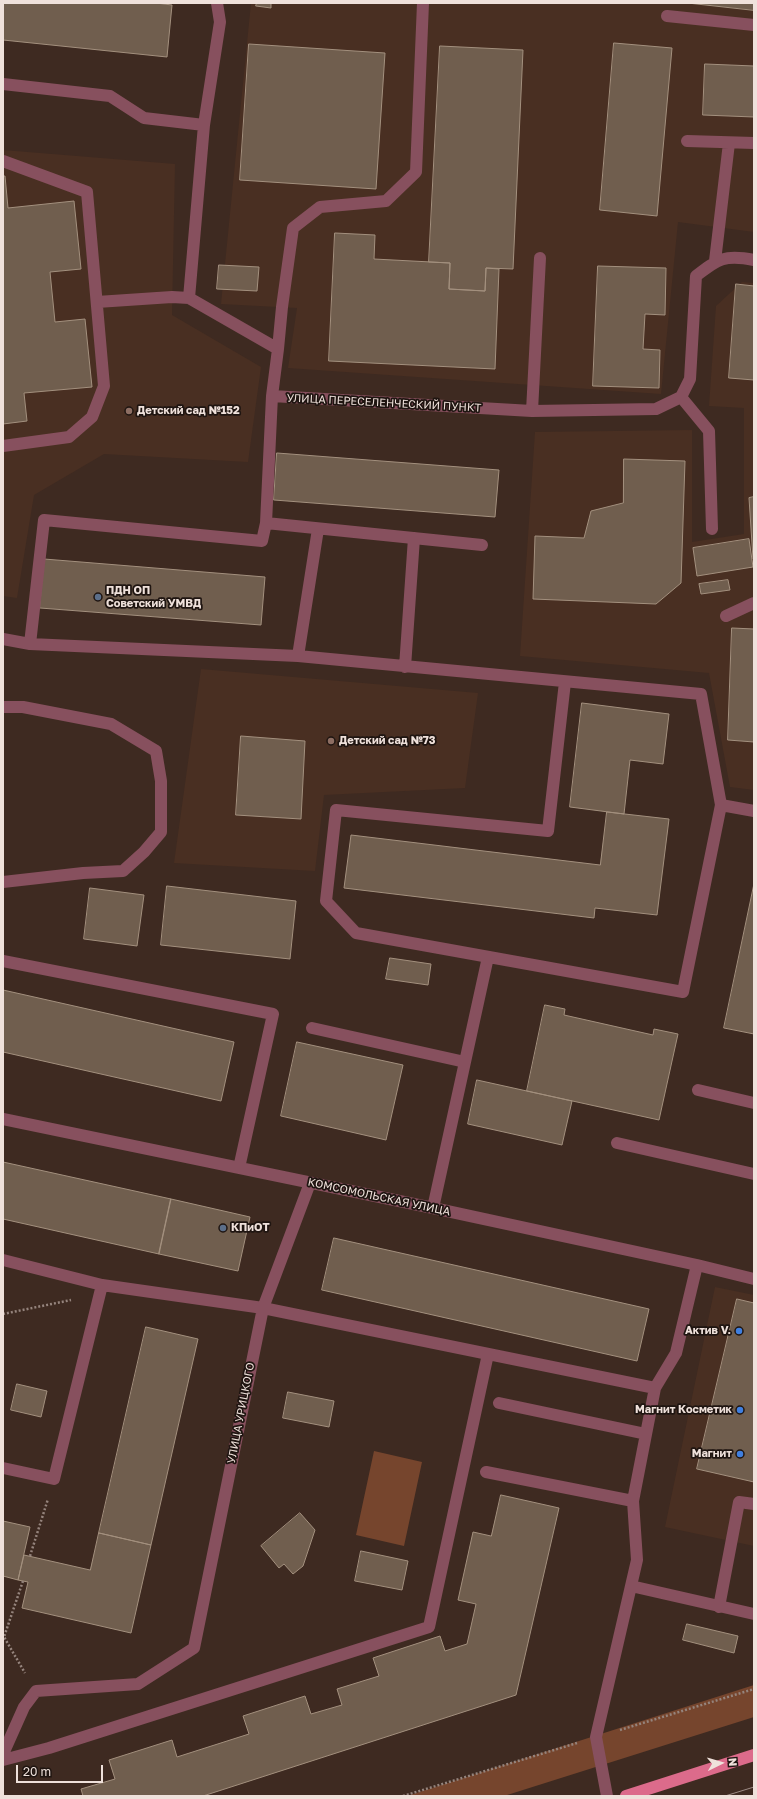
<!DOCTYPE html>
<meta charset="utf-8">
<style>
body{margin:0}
#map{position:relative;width:757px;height:1799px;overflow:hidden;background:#3e2a21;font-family:"Golos Text",sans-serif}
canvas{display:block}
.frame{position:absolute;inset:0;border:4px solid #efe1db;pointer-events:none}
.north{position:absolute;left:701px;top:1743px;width:40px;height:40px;-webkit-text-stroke:3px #1f1511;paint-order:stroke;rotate:85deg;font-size:11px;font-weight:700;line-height:16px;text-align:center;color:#efe1db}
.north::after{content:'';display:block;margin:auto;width:14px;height:18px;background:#efe1db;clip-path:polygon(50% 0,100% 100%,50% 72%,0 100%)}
.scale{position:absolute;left:16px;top:1765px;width:87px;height:18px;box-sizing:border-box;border:2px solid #efe1db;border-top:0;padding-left:5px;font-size:12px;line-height:14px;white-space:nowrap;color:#efe1db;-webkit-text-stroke:3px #1f1511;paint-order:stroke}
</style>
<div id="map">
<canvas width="757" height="1799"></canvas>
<div class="frame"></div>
<div class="north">N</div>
<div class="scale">20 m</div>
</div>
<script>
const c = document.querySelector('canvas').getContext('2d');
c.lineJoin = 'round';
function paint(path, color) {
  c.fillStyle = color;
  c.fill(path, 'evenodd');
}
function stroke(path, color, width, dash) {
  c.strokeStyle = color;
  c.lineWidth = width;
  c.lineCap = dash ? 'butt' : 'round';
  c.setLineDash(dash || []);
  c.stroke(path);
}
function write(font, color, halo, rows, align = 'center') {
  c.font = font + ' "Golos Text",sans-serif';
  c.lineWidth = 3.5;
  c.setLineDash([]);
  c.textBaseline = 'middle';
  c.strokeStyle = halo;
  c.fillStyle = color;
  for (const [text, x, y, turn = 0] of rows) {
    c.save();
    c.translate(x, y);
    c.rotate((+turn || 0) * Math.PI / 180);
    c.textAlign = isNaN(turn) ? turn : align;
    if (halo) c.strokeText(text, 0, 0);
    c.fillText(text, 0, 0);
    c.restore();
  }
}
paint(new Path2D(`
 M251 3H754V232L678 222 661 394 288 368 297 308 221 304Z
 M3 150 175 164 172 315 261 367 248 462 104 454 34 495 17 598 3 596Z
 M742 282 754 283V790L730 787 709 673 520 656 535 432 692 430V542L744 534V408L709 406 716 306Z
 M201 669 478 693 465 788 324 795 315 871 174 863Z
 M715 1287 754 1295V1546L665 1527Z`), '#492f22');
paint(new Path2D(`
 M374 1451 422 1462 404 1546 356 1535Z
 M754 1685V1717L504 1796H407Z`), '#76452d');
const building = new Path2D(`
 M3 3H156L172 5 167 57 3 40Z
 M257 3H271V8L256 6Z
 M688 3H754V10Z
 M614 43 672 48 657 216 600 210Z
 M249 44 385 53 376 189 240 180Z
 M440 46 523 50 513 269 486 268 485 291 449 289 450 263 429 262Z
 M705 64 754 66V117L703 115Z
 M3 176H5L8 208 74 201 81 269 50 272 55 322 85 319 92 387 24 393 27 421 3 424Z
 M335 233 375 235 374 259 450 263 449 289 485 291 486 268 499 269 495 369 329 361Z
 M219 265 259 267 257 291 217 289Z
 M598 266 666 268 665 315 645 314 643 349 660 350 659 388 593 386Z
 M736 284 754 286V380L729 378Z
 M277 453 499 470 495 517 274 500Z
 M624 459 685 461 681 583 656 604 533 599 535 536 584 538 591 511 623 503Z
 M754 497V558L753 559 749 498Z
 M749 539 753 567 697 576 693 548Z
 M44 559 265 577 261 625 40 608Z
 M728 580 730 590 701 594 699 584Z
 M732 628 754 629V742L728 740Z
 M582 703 669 714 663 764 630 760 624 814 570 807Z
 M241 736 305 741 301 819 236 815Z
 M607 812 669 819 657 915 595 908 594 918 344 888 351 835 600 865Z
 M754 884V1034L724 1028Z
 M167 886 296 901 290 959 161 945Z
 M90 888 144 895 137 946 84 939Z
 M390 958 431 964 428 985 386 979Z
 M3 990 234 1042 221 1101 3 1052Z
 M545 1005 565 1009 564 1015 653 1035 654 1029 678 1034 659 1120 527 1091Z
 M297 1042 403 1065 386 1140 281 1116Z
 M477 1080 572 1101 562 1145 468 1124Z
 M3 1162 171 1199 159 1254 3 1219Z
 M171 1199 250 1217 238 1271 159 1254Z
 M334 1238 649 1309 637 1361 322 1290Z
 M737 1299 754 1303V1482L697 1469Z
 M146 1327 198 1339 151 1545 99 1533Z
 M17 1384 47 1391 41 1417 11 1410Z
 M288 1392 334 1401 329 1427 283 1418Z
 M501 1495 559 1508 516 1695 203 1796H83L81 1789 115 1779 109 1760 172 1740 177 1757 249 1734 243 1716 305 1696 311 1714 342 1705 337 1689 379 1676 373 1658 440 1636 445 1651 467 1644 476 1604 458 1600 473 1532 491 1536Z
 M300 1513 315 1530 303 1566 293 1574 284 1564 279 1568 261 1546Z
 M3 1521 30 1527 18 1580 3 1576Z
 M99 1533 151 1545 131 1633 22 1608 28 1582 18 1580 24 1555 90 1570Z
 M361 1551 408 1561 402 1590 355 1581Z
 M687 1624 738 1636 734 1653 683 1640Z`);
paint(building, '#705e4e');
stroke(building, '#a3907e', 1);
stroke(new Path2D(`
 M3 1314 71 1300
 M30 1556 48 1499
 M23 1581 4 1637 25 1673
 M620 1730 754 1689
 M403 1796 577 1743`), '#95847d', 2.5, [2, 2]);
stroke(new Path2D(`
 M217 3 220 22 204 125 189 298 278 349 272 396 532 411 656 409 681 397 690 379 696 276C718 259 725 254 754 260
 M667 16 754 25
 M3 84 110 96 144 118 204 125
 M687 141 754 143
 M3 161 87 192 104 386 92 417 69 437 3 446
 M715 261 729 143
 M97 302 172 297 189 298
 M278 349 282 307 293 228 320 207 386 201 416 172 423 3
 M681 397 709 431 712 529
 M532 411 540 258
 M266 523 482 545
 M726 616 754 603
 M3 639 30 644 298 656 701 694 721 805 754 811
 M30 644 44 520 262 541 266 523 272 396
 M298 656 318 529
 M405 667 414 538
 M565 682 548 831 336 810 326 901 356 933 683 992 721 805
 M3 707H23L111 724 156 751 161 781V832L144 852 123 871 83 873 3 882
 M3 961 273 1014 239 1168
 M312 1028 465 1062
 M698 1090 754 1103
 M3 1119 433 1208 697 1265 754 1279
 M617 1143 754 1174
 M433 1208 488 957
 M3 1260 102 1285 263 1308 655 1388 676 1353 697 1265
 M499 1403 646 1434
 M3 1468 54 1479 102 1285
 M486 1472 633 1501
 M631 1586 754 1614
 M719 1607 739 1502 754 1504
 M3 1754 24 1707 36 1691 138 1684 194 1648 263 1308 310 1183
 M3 1760 49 1748 429 1627 488 1354
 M607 1796 596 1737 637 1560 633 1501 655 1388`), '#87505e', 12);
stroke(new Path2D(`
 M626 1796 754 1755`), '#dc6b8b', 12);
stroke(new Path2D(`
 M725 1796 754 1787`), '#9c8b84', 1);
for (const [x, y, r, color] of [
 [129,411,4,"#8d6e63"],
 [98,597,4,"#5c6f8a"],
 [331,741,4,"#8d6e63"],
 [223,1228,4,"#5c6f8a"],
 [739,1331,4,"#3f7fe0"],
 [740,1410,4,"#3f7fe0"],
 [740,1454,4,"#3f7fe0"]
]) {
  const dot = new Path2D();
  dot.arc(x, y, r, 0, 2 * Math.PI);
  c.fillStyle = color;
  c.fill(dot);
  stroke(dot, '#1f1511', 1.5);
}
write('11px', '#efe1db', '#1f1511', [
 ["УЛИЦА ПЕРЕСЕЛЕНЧЕСКИЙ ПУНКТ",384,403,3],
 ["КОМСОМОЛЬСКАЯ УЛИЦА",379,1197,12],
 ["УЛИЦА УРИЦКОГО",241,1413,-79]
]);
write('bold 11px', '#efe1db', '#1f1511', [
 ["Детский сад №152",137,411],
 ["ПДН ОП",106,591],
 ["Советский УМВД",106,604],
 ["Детский сад №73",339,741],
 ["КПиОТ",231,1228],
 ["Актив V.",731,1331,"right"],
 ["Магнит Косметик",732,1410,"right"],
 ["Магнит",732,1454,"right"]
], 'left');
</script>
